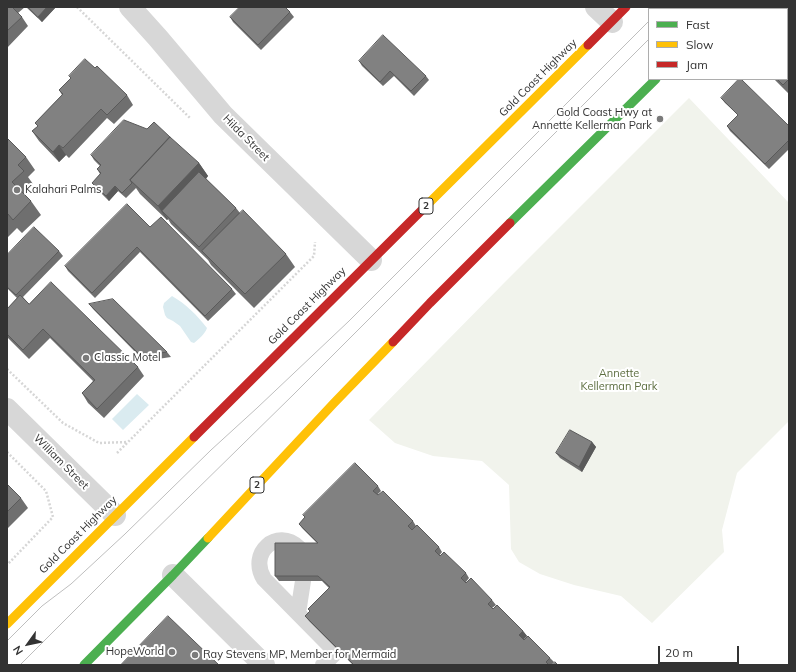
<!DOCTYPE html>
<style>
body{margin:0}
#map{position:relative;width:796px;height:672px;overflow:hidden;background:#fff;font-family:Mulish,sans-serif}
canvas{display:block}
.frame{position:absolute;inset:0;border:8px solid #333;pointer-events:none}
.legend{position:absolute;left:648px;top:8px;width:140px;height:72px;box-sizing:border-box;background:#fff;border:1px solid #adadad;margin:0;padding:5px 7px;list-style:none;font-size:12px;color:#333}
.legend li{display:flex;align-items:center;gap:8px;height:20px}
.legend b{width:20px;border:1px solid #adadad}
.north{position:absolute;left:8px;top:624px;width:40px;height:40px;-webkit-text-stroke:3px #fff;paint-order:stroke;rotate:237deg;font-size:11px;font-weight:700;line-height:16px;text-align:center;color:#333}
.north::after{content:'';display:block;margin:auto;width:14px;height:18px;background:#333;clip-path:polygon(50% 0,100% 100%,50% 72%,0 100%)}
.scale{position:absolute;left:658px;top:646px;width:81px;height:18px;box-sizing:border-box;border:2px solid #333;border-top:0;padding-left:5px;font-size:12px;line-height:14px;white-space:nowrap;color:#333;-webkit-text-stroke:3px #fff;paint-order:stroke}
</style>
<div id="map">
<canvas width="796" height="672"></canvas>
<div class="frame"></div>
<ul class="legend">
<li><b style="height:5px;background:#4caf50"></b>Fast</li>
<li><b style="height:5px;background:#ffc107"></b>Slow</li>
<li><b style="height:5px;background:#c62828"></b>Jam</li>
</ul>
<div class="north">N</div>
<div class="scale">20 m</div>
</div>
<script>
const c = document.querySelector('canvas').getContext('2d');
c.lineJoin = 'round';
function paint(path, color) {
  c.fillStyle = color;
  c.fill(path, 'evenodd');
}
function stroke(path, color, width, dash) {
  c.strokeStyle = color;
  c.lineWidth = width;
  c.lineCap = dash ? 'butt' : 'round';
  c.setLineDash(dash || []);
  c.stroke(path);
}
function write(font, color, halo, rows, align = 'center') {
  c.font = font + ' Mulish,sans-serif';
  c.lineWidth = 4;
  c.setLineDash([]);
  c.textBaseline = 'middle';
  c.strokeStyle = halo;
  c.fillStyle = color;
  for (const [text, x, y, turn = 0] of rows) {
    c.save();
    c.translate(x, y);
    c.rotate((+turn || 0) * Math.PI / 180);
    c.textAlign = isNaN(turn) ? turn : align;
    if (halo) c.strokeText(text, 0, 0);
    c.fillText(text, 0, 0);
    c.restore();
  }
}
paint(new Path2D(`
 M689 98 789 203V421L737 473 722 530 724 552 652 623 621 596 574 585 540 574 519 562 511 549 509 485 482 461 433 456 395 443 369 420 504 283Z`), '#f1f3ec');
paint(new Path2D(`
 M172 296C186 304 197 315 207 328 205 334 199 339 194 343L191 342 180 326 173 321 167 318 165 315 163 307 164 303Z
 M137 394 149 405 123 430 112 419Z`), '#daebf0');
stroke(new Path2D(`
 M77 7 191 119
 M7 369 63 423 99 443 128 442
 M7 452 46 491 53 517 7 565
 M117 453 314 256 315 242`), '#d6d6d6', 2.5, [2, 2]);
stroke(new Path2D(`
 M299 548C277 527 248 553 264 579L336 652 323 665
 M298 613 303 581`), '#d7d7d7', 16);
stroke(new Path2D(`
 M130 7 158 38 223 115 371 260
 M596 7 612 22
 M7 409 115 515
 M173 575 264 665`), '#d7d7d7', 22);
stroke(new Path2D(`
 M510 223 656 79
 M84 665 173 575 208 538`), '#4caf50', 9);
stroke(new Path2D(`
 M725 9 727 7
 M428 204 588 45
 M208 538 334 403 393 342
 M7 624 194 437`), '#ffc107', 9);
stroke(new Path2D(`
 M588 45 626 7
 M393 342 430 303 510 223
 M194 437 428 204`), '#c62828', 9);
stroke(new Path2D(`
 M661 9 662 7
 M678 9 680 7
 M7 641 42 606 71 584 125 534 211 450 257 408 349 321 649 21
 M20 665 136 549 294 394 649 39`), '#bebebe', 1);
paint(new Path2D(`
 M7 7H25L18 13 22 17 28 26 7 48Z
 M26 7H56L42 22Z
 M789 7V94L774 79H787Z
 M290 12 294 17 261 50 233 22 230 17Z
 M359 61 426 76 429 80 414 96 394 76 383 86 362 66Z
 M95 68 127 95 133 105 114 124 107 118 69 158 66 155 59 162 39 141 32 131 38 126 35 123 62 95 59 90 71 78 69 76Z
 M721 98 789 126V149L769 169 730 131 727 126 738 115 725 103Z
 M7 138 26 157 35 170 28 177 33 184 24 194 31 201 41 215 22 233 17 228 7 238Z
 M91 155 199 163 208 176 206 179 236 208 240 213 286 254 295 267 254 308 211 265 208 260 171 224 168 219 167 220 140 194 136 188 126 198 118 191 109 201 96 188 92 183 100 174 97 169 100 166 94 160Z
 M150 227 232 289 236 294 208 321 140 252 95 298 68 271 65 266Z
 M59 251 63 256 23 297 29 304 138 367 144 376 104 418 88 403 82 393 93 381 50 338 29 359 7 337V309L17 298 8 289 7 290V255Z
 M89 304 167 352 171 357 144 361 93 309Z
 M592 442 596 447 582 472 560 458 556 453Z
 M7 484 21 498 28 508 7 529Z
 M378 486 381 491 377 495 413 521 416 526 412 530 439 547 442 552 439 556 466 573 469 578 466 582 492 600 496 605 492 608 523 631 527 636 523 640 550 658 554 662 551 665H353L309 621 305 616 310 611 308 609 329 588 322 581H279L275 576 317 543 302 528 299 524 305 517 303 515Z`), '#6f6f6f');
paint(new Path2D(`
 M47 7H56L42 22 38 17Z
 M59 145 66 155 59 162 53 152Z
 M199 163 208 176 169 218 162 211 168 219 167 220 158 206Z
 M115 186 118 191 109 201 106 196Z
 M592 442 596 447 582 472 579 467Z
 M523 631 527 636 523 640 519 635Z`), '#5a5a5a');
const building = new Path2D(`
 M7 7H12L22 17 7 31Z
 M28 7H47L38 17Z
 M240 7H285L290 12 258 45 230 17Z
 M774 7H789V79L783 85 777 79H787V9H772Z
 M383 35 426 76 411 91 390 71 380 82 359 61Z
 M85 59 95 68 97 66 127 95 107 115 101 109 63 148 59 145 53 152 32 131 38 126 35 123 63 94 59 90 71 78 69 76Z
 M739 79H741L789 126V140L765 164 727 126 738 115 721 98Z
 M124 120 147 129 154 122 170 137 130 180 132 183 122 193 115 186 106 196 92 183 101 173 97 169 101 165 91 155Z
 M170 137 199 163 158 206 130 180Z
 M7 138 26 157 18 165 24 171 12 182 31 201 13 220 8 214 7 215Z
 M199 172 236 208 199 247 162 211Z
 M127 204 150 227 161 217 232 289 205 316 137 247 92 293 65 266Z
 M243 210 286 254 245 294 202 251Z
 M34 227 59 251 16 295 7 287V255Z
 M51 282 138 367 97 409 82 393 95 380 43 329 23 350 7 334V309L20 295 29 304Z
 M113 299 167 352 141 356 89 304Z
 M570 430 592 442 579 467 556 453Z
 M355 463 378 486 373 491 378 495 383 491 413 521 408 526 412 530 417 525 439 547 435 551 440 556 444 552 466 573 461 578 466 583 471 578 492 600 488 604 493 609 497 605 523 631 519 635 524 640 528 636 550 658 546 662 549 665H354L305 616 310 611 308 609 330 587 318 576H275V543H318L299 524 305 517 303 515Z
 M7 484 21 498 7 512Z
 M168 616 219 665H121Z
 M555 662 558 665H552Z`);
paint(building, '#818181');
stroke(building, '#5a5a5a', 1);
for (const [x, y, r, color] of [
 [660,119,4,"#7a7a7a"],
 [17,190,4,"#7a7a7a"],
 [86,358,4,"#7a7a7a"],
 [172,652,4,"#7a7a7a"],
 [195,655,4,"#7a7a7a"]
]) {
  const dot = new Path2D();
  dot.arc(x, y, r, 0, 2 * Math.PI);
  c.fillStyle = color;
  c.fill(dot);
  stroke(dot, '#fff', 1.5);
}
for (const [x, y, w] of [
 [426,206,14],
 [257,485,14]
]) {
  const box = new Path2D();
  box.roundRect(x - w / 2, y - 8, w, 16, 3);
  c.fillStyle = '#fff';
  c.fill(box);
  stroke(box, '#333', 1);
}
write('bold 10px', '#333', null, [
 ["2",426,206],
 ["2",257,485]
]);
write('11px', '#333', '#fff', [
 ["Gold Coast Highway",538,78,-45],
 ["Hilda Street",246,138,45],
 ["Gold Coast Highway",307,306,-45],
 ["William Street",61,462,45],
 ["Gold Coast Highway",78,535,-45]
]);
write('11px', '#333', '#fff', [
 ["Gold Coast Hwy at",652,113,"right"],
 ["Annette Kellerman Park",652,126,"right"],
 ["Kalahari Palms",25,190],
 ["Classic Motel",94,358],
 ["HopeWorld",164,652,"right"],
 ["Ray Stevens MP, Member for Mermaid",203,655]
], 'left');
write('11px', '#5d6e40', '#fff', [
 ["Annette",619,374],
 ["Kellerman Park",619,387]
]);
</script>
